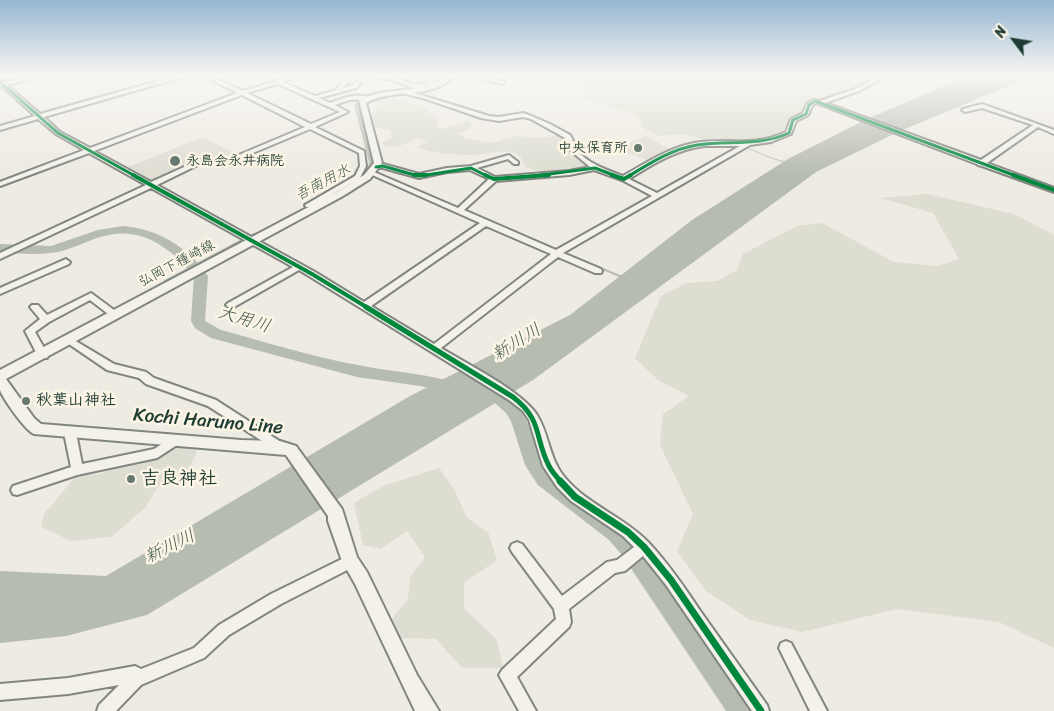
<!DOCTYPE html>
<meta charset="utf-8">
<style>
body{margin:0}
#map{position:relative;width:1054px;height:711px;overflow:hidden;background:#eeebe3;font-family:Sriracha,sans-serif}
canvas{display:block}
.north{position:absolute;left:989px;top:15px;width:50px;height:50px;-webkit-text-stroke:4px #fcf5e5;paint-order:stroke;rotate:301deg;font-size:14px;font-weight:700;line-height:20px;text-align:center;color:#1f3d34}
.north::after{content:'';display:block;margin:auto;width:18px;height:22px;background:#1f3d34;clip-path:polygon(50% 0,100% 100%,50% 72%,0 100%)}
</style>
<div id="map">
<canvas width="1054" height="711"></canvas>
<div class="north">N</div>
</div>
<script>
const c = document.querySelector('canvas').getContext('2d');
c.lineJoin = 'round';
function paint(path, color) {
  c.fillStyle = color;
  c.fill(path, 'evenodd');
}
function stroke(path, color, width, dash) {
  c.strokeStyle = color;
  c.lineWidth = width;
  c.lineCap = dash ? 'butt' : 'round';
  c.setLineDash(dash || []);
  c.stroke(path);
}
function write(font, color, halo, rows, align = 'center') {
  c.font = font + ' Sriracha,"Klee One",sans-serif';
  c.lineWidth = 5;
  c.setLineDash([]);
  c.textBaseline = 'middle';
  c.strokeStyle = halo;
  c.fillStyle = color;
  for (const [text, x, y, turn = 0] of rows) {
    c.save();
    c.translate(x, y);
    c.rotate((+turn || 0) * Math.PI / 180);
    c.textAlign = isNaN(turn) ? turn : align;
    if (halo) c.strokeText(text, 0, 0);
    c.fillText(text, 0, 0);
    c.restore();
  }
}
paint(new Path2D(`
 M646 136 673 151 650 161 615 148Z
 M203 137 238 155 220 163 206 158 155 182 128 167Z`), '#dfddd2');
paint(new Path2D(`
 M582 75H880C867 82 854 91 839 94 828 97 820 96 809 102L806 112 790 117 786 127 778 136 753 142 720 144 684 134 659 136 641 127 639 116C621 108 602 106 583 98L585 89Z
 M382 97C397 97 411 103 426 108L429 113 439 119 437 126 442 129 467 121 471 122 470 129 458 133 465 138 492 143 516 136 540 138 562 135 569 143 568 149 586 160 591 168 546 174 526 167C516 141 491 156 471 155 451 154 435 154 417 147L428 142 418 138C408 142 391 153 382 143L392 137 390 131 371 126 370 120 375 107 382 104 370 100Z
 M927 194 1014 214 1054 235V648L999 622 897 609 802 632 750 620 706 591 677 551 693 514 660 445 663 414 689 396 658 380 635 358 661 296 687 283 717 281 737 270 743 254 797 226 822 223 894 262 938 266 959 259 933 213 881 198Z
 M183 445 197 451 189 470 158 487 145 508 111 537 71 541 41 527 44 514 77 475 100 474 128 463 161 456Z
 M439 468 455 491 467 518 488 532 497 560 464 583V608L497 640 503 668H462L436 639 399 638 390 621 408 599 410 577 425 557 407 531 381 549 363 545 354 503 383 486Z`), '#deddd1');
paint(new Path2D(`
 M970 75H1035L900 131 816 172 533 380 147 615 66 636 0 643V571L106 576 410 396 570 315 692 220 788 159 867 119Z`), '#b7bcb1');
stroke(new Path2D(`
 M667 157C691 150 719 140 743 147 758 151 771 160 787 162
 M374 172 383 176`), '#b7bcb1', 1);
stroke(new Path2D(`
 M380 175 622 277`), '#b7bcb1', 2);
paint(new Path2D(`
 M388 92H390V94L369 97 360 105 375 162 374 168 367 177H363L362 176 368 168 369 162 354 105 366 95Z
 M267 229 269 230V232L255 236 170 283H167L163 281 251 234Z`), '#b7bcb1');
paint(new Path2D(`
 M123 226C158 229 188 247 208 276L205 321 221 330C266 342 312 357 358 365 392 372 426 373 460 384L462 388 460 392 454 394 420 386 357 377 211 338 195 328 191 321 194 276C174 251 144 227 109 235 91 238 76 248 58 252 39 255 19 254 0 252V244L51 246 98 230Z
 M485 381C493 383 498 389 505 394 535 417 529 445 550 473L623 528 636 541 748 703 752 711H726L622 555 609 540 538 485 525 465 511 421 506 413 477 387 479 383Z`), '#b7bcb1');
const minor = new Path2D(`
 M35 75H43L7 85 40 114 179 75H186V76L44 117 60 132 90 148 237 93 203 75H208L243 91 296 75H302L283 82 315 96 336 90 346 77 351 78 343 88 352 86 356 82H360L361 83 356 88 319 98 330 103C342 98 358 92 370 98L369 99 349 100 335 105 348 112 315 127 364 151 366 166 360 178 312 207H306L305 205 355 176 360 166 359 153 310 129 222 166H218L206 161 157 185 315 272 364 302 480 223 370 174V172H374L458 208 489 179 470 170 447 172 419 178 383 168H374V166L383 164 419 174 447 168 471 166 509 155 518 162V164H514L508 159 477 168 495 177 569 171 590 167 571 151 565 138 531 119 523 117 499 121 481 118 426 99 406 94 405 93 408 91 489 116 499 117 523 113 529 115 550 124 570 135C574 140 573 145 577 150 588 164 607 170 623 176 646 163 668 148 694 143 727 137 751 148 786 132L791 119 803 113 807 104 813 100 820 101 855 89 883 75H888L859 91 825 103 981 160 1033 125 982 108 965 112 962 110 963 109 982 104 1054 130V134L1038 127 987 163 1054 188V192L982 166 978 165 977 164 816 103 812 106 808 115 796 121 791 134 771 142 750 145 563 253 601 269 602 271 601 273H595L558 257 441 348C467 364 523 392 537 415 550 436 549 461 567 480 590 506 624 517 648 542 668 563 685 588 701 612 723 643 745 674 767 705L769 711H752L666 585 643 556 625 571 615 573 569 609 571 622 569 627 517 677 536 711H519L499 675 502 670 556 619 554 609 512 552 510 548 512 544 517 542 522 544 562 596 607 562 617 560 634 547 623 536 571 501 557 487 543 466 529 420 523 411 509 400 309 276 299 270 234 307H228L226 305 228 303 293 267 151 188 0 259V253L146 185 89 153 0 186V182L84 150 56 134 38 119 0 130V126L35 116 2 86 0 87V80L4 82ZM278 84 340 112 311 124 247 93ZM242 95 305 127 220 163 208 158H204L151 182 94 151ZM705 146H740L657 193 629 179C653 164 677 149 705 146ZM594 170 622 180 652 196 556 250 464 210 496 181 569 175ZM486 226 551 254 434 344 371 306Z
 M435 75H441L434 83 421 87 426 90 423 92 392 80 376 77C398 67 414 99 435 75Z
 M454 75H465L450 79 447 77Z
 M485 75H489L488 77 505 82 502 84 483 79Z
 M66 259 70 262 69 264 0 294V288Z
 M91 293 118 313 120 315 118 317H112L90 300 49 322 35 332 48 355 47 358H39L25 331 40 319 30 307 32 305H38L47 315Z
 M69 337 114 364 146 372 154 378 216 400 284 444 286 447 284 450 280 452 276 450 208 406 146 384 139 378 107 370 66 342 64 340Z
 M70 428 74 430 76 433 82 464 154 449 176 435 180 437 182 440 180 443 157 458 77 475 17 495 13 494 11 490 13 486 71 467 64 433 66 430Z
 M350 555 355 556 357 561 355 566 281 604 229 635 204 658 141 685 116 711H97L99 705 119 685 68 694 0 700V684L68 678 135 666 141 669 194 648 219 625 271 594Z
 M786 641 791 643 827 711H810L779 648 781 643Z`);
const major = new Path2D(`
 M449 75H456C431 101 395 87 366 103L382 163 370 179 343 196 6 379 34 418 41 424 241 440 280 441 296 446 342 509 357 557 367 572 417 675 439 711H415L355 584 342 561 328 521V516L286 455 34 434C26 431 3 399 0 390 0 385 0 376 0 370L337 192 364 175 374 163 359 100C389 85 421 96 449 75Z`);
stroke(minor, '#828681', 4);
stroke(major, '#828681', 4);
paint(minor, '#f4f1eb');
paint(major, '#f4f1eb');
stroke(new Path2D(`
 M0 82 58 133 135 176
 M376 167 383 166 418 176
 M420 176 471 168 487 176
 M534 176 595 168 616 176
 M629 176C650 163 672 149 697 145 729 140 758 147 789 133L793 120 806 114 809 105 815 101 1016 176`), '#00873e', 3);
stroke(new Path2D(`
 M133 175 312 274 368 308
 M414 175H426
 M485 175 494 179 549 175
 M612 175 624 179 631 175
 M1013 175 1054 190`), '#00873e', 4);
stroke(new Path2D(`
 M366 307 513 397C543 420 534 437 549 466 552 472 557 477 561 482`), '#00873e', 5);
stroke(new Path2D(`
 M560 481 575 497 628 532 644 547 671 580 761 711`), '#00873e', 7);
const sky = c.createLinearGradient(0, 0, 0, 174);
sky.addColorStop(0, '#94b7d2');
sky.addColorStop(0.43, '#f7f6f2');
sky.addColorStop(1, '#f7f6f200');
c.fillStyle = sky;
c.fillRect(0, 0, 1054, 174);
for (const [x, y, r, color] of [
 [638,148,5,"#677a71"],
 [175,161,6,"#677a71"],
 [26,401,5,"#677a71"],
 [131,479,5,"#677a71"]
]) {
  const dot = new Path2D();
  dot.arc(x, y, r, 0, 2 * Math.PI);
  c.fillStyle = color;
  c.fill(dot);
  stroke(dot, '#fcf5e5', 2);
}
write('bold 14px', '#1f3d34', '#fcf5e5', [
 ["中央保育所",628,148],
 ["永島会永井病院",186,161,"left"]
], 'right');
write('14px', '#1f3d34', '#fcf5e5', [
 ["弘岡下種崎線",177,264,-28]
]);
write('italic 15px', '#465d53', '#fcf5e5', [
 ["吾南用水",323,183,-28]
]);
write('bold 16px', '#1f3d34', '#fcf5e5', [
 ["秋葉山神社",36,401]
], 'left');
write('italic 18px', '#465d53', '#fcf5e5', [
 ["大用川",244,320,17],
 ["新川川",517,343,-32],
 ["新川川",170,547,-26]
]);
write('19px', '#1f3d34', '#fcf5e5', [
 ["Kochi Haruno Line",208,422,5]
]);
write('bold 19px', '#1f3d34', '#fcf5e5', [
 ["吉良神社",141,479]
], 'left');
</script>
